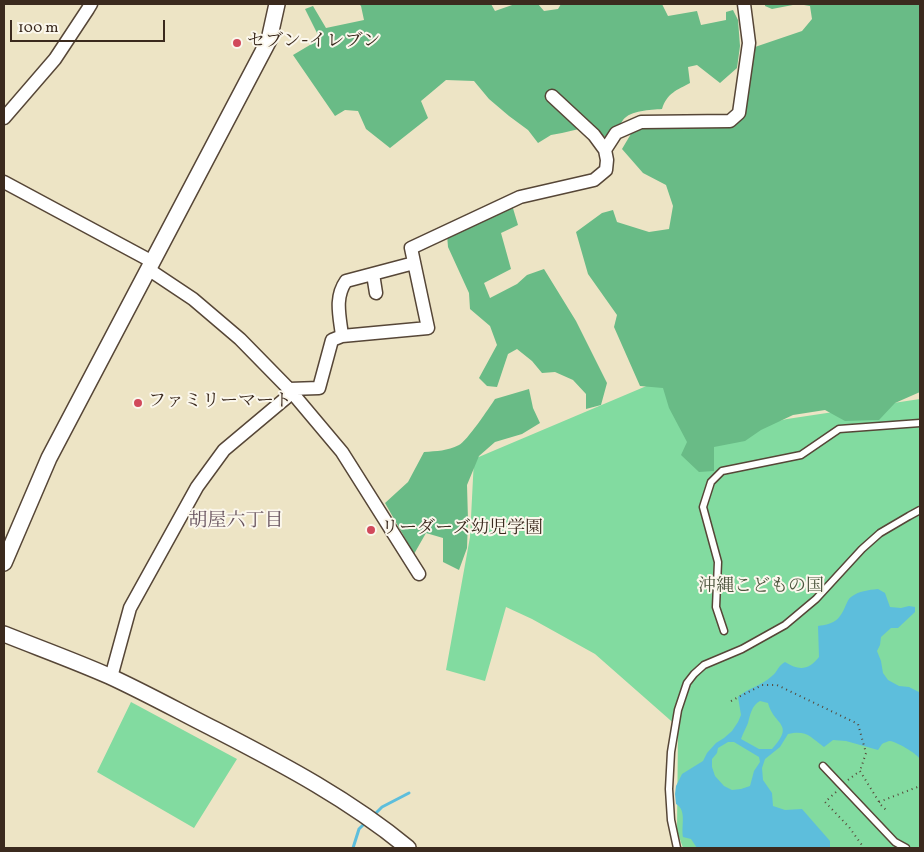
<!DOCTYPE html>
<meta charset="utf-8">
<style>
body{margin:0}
#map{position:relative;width:924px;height:852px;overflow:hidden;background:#ede4c5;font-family:Vollkorn,serif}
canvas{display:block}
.frame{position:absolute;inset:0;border:5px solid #3b2a1e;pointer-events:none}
.scale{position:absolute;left:10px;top:20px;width:155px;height:22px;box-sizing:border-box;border:2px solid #3b2a1e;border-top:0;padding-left:6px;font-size:15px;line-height:18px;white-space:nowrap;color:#3b2a1e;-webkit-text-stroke:4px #fbf7ec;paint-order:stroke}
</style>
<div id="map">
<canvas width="924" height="852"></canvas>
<div class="frame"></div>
<div class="scale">100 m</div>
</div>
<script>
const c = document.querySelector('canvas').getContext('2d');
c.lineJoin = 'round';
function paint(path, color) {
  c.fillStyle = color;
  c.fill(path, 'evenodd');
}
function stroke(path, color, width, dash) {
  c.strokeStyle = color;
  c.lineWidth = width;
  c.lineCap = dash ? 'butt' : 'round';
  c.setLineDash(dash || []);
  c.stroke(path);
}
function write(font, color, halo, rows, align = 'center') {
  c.font = font + ' Vollkorn,"Noto Serif JP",serif';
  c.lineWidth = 4;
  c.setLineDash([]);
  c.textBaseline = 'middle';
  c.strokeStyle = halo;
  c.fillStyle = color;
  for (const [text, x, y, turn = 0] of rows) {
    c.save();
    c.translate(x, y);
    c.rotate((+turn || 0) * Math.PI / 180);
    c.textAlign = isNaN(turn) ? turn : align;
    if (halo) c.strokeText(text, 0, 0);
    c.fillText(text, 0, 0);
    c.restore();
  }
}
paint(new Path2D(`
 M663 379 693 440 787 419 920 399V848H683L677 831 678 727 595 654 532 619 506 607 485 681 446 670 470 537 474 459Z
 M131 702 237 759 194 828 97 772Z`), '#82dba0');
paint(new Path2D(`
 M359 4H491L495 11 515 4H538L544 11 558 9 561 4H662L668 16 697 11 701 25 726 20V12L733 10 738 20 740 46 737 68 720 83 697 65 688 67 690 83C677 90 667 93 662 109 650 110 631 110 623 120 618 127 616 136 612 143L552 91 579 129 562 133 551 135 538 143 528 130 509 116 489 99 474 81 446 80 421 101 428 118 390 148 366 129 358 111 345 110 335 116 293 55 320 39 305 9 313 6 326 28 364 20 361 6Z
 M765 4H920V392L895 403 879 420 845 421 825 410 793 415 761 430 745 441 714 447V471L699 472 681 455 687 442 669 408 663 388 640 386 614 327 617 315 588 274 576 232 602 213 613 210 617 222 649 232 669 229 673 206 666 185 643 173 622 149 638 122 742 117 752 48 802 31 812 19 810 6 798 4 772 9 765 6Z
 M512 205 518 225 501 233 511 269 484 283 490 298 517 284 527 275 544 269 576 321 607 383 601 405 586 409V394L573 380 555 372 542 373 532 361 517 349 508 354 497 387 487 386 479 378 497 345 490 326 470 309 469 293 448 247 447 235Z
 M529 389 533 408 540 423 522 434 495 442 479 456 467 485 468 520 467 548 459 570 443 562V538L426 533 414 554 385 503 408 482 424 452C437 451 447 451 459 445 467 441 489 408 495 399Z`), '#69bb86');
paint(new Path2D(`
 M878 589 885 593 890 607 901 608 909 606 915 607V612L898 628H891L881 637 880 645 877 651 881 661 883 673 888 680 899 686 909 687 919 692 920 694V729L919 733 920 737V759C916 753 897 742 890 741 888 741 884 743 882 744L878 750 846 741 833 740 824 747C810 737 807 730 788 734L780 747 765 759 762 768 763 780 772 793 773 806 785 810 802 809 830 841V848H697L691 839 683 837C681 825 687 810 676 804L675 794 676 786 682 774 703 761 707 753 716 743 724 738 732 731 738 722 741 715 738 697C748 688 761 686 772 676 778 671 777 667 785 662 799 671 809 670 819 657L818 626C833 624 839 621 845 607 847 603 848 599 851 597 859 591 868 590 878 589ZM760 701 768 703C774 726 796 723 772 749H759L741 739C743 733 746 728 748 723 750 715 752 705 760 701ZM728 742H734L759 757 760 762 754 771 750 786 741 789 732 790 724 786 715 776 712 767V759L717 753 718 748Z`), '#5dbedc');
stroke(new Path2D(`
 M374 815 382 807 409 793
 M353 848 359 829 365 823`), '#5dbedc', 3);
const service = new Path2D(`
 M724 631 716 607 718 562 703 507 711 482 722 471 801 455 839 429 920 423
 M823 766 895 842 906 848
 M677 848 671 820 669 789 671 752 678 710 687 683 694 674 704 665 742 649 785 625 816 599 862 549 880 533 909 516 920 510`);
const minor = new Path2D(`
 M4 118 55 59 88 9 91 4
 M605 150 616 133 641 122 730 121 739 113 749 43 744 4
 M4 182 151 261
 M148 269 193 299 240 339 289 389 342 452 419 574
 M373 274 376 293
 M342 336C340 317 334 298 346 281L414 263
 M289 389 319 388 332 340 342 336 428 328 411 248 520 197 594 180 606 170 607 160 605 150 594 135 552 96
 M110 676 113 670 130 608 197 487 224 450 286 398 289 389`);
const tertiary = new Path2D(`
 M4 563 49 458 269 40 277 4
 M4 634C39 648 75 661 109 676 146 693 182 713 218 731 284 765 350 800 408 848`);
stroke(service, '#564637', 9);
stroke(minor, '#564637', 15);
stroke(tertiary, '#564637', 18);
stroke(new Path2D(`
 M731 701 762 685H777L858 724 866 753 860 771
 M848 780 860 771 881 805 887 811
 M836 792 825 802 849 827 864 848
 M879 802 920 786`), '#564637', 2, [1, 4]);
stroke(service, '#fff', 6);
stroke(minor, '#fff', 12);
stroke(tertiary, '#fff', 15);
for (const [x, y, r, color] of [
 [237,43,5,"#d1495b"],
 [138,403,5,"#d1495b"],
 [371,530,5,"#d1495b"]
]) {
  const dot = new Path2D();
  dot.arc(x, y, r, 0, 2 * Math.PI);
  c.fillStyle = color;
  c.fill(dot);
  stroke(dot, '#fbf7ec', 2);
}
write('18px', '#3b2a1e', '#fbf7ec', [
 ["セブン-イレブン",247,43],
 ["ファミリーマート",148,403],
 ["リーダーズ幼児学園",381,530]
], 'left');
write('18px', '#4d563e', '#fbf7ec', [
 ["沖縄こどもの国",761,588]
]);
write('19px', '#67535e', '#fbf7ec', [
 ["胡屋六丁目",236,523]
]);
</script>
